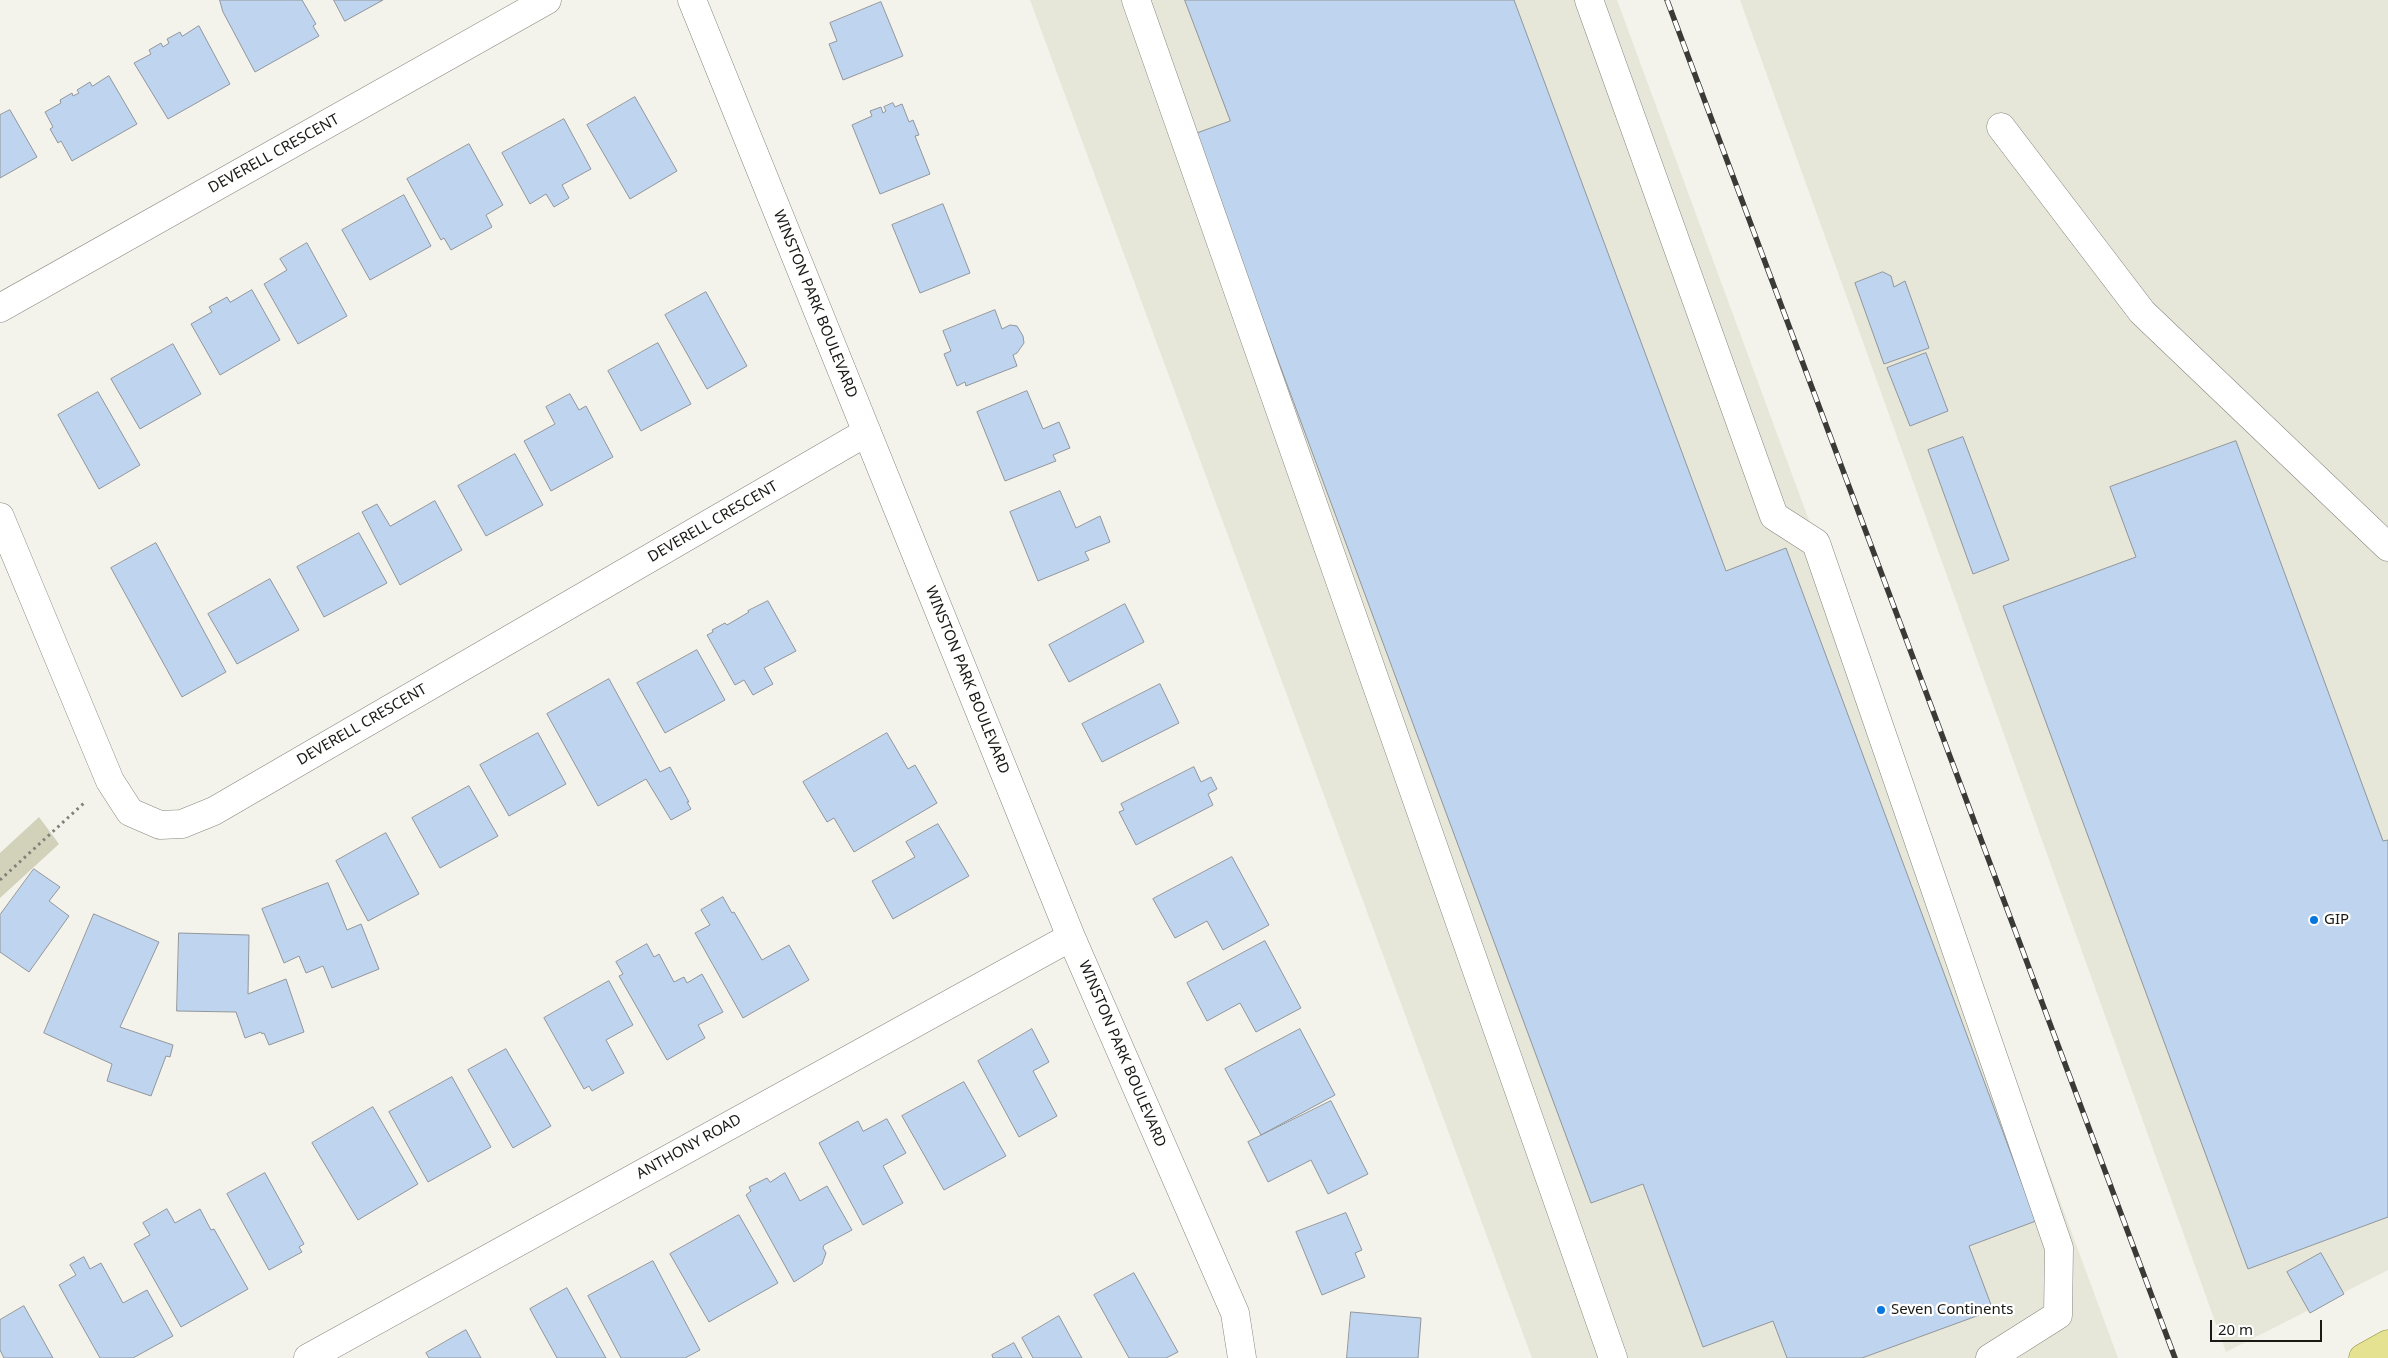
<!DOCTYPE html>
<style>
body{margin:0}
#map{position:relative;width:2388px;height:1358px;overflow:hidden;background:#f3f3eb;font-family:"Noto Sans",sans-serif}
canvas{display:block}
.scale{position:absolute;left:2210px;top:1320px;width:112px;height:22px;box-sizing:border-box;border:2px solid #191916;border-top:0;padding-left:6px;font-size:15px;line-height:18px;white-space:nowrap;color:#191916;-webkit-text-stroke:4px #fff;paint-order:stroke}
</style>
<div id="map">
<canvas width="2388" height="1358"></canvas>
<div class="scale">20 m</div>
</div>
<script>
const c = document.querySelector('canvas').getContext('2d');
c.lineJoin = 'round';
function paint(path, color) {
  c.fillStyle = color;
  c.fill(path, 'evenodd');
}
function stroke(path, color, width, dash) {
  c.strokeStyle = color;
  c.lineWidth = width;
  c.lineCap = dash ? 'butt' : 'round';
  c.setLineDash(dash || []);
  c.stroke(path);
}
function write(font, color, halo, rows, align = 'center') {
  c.font = font + ' "Noto Sans",sans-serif';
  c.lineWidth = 4.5;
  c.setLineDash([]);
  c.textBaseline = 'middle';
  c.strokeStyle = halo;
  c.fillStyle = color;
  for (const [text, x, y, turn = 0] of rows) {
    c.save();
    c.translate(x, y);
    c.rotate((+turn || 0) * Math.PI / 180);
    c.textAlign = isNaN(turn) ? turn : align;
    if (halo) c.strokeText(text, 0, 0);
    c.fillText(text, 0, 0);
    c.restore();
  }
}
paint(new Path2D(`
 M1030 0H1617L2118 1358H1532Z
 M1740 0H2388V1270L2226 1352Z`), '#e6e7d8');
paint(new Path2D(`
 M39 817 59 844 0 898V853Z`), '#d2d2bb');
const building = new Path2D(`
 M220 0H302L316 24 313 26 319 36 255 72 223 12Z
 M334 0H383L345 21Z
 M1185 0H1514L1726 571 1786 548 2036 1221 1969 1246 1993 1310 1862 1358H1787L1773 1321 1703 1347 1643 1184 1591 1203 1194 134 1230 121Z
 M881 2 903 56 843 80 829 44 837 41 830 23Z
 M199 26 230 84 168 119 134 63 151 54 149 50 161 43 163 47 169 43 167 39 180 32 182 36Z
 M109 76 137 124 72 161 61 141 58 143 50 129 53 127 45 112 61 103 60 100 72 93 73 96 79 93 77 90 90 82 92 86Z
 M635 97 677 171 630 199 587 125Z
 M893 103 895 107 902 104 909 122 913 120 919 135 915 136 930 174 880 194 852 125 872 116 870 111 881 107 883 113 886 111 884 107Z
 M10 110 37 157 0 178V115Z
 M564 119 591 169 562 185 569 198 554 207 546 194 530 204 502 153Z
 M469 144 503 205 486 215 492 227 451 250 444 238 441 240 407 179Z
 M404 195 431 246 370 280 342 230Z
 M943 204 970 273 920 293 892 225Z
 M307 243 347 316 298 344 264 284 287 270 280 259Z
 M1883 272 1891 276 1894 287 1905 281 1929 348 1884 364 1855 283Z
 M252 290 280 340 220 375 191 324 212 312 209 307 227 297 230 302Z
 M706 292 747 366 707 389 665 315Z
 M995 310 1002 329 1010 325 1017 326 1023 336 1024 343 1017 353 1013 355 1017 366 966 386 965 382 957 386 944 354 951 351 943 331Z
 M658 343 691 404 641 431 608 371Z
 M173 344 201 394 140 429 111 379Z
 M1926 353 1948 411 1910 426 1887 368Z
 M1027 391 1043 429 1059 422 1070 448 1053 455 1056 461 1005 481 977 412Z
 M98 392 140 465 99 489 58 415Z
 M570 394 579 410 586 406 613 457 551 491 524 441 555 424 546 407Z
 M1963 437 2009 560 1973 574 1928 450Z
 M2236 441 2383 841 2388 840V1217L2248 1269 2003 606 2136 557 2110 487Z
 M515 454 543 505 486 536 458 486Z
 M1060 491 1076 528 1100 516 1110 542 1085 552 1089 560 1038 581 1010 512Z
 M435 501 462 550 400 585 362 512 377 504 390 526Z
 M359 533 387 583 324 617 297 567Z
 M156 543 226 672 182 697 111 568Z
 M270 579 299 630 237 664 208 614Z
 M768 601 796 651 764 668 773 684 753 695 744 680 735 685 707 635 713 632 712 630 725 623 727 625 749 612 748 611Z
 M1125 604 1144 642 1069 682 1049 645Z
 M697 650 725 700 665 733 637 683Z
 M609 679 660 772 670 767 689 802H687L691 809 671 820 646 779 598 806 547 714Z
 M1160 684 1179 723 1102 762 1082 724Z
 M538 733 566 784 509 816 480 765Z
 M887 733 908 769 915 765 937 803 854 852 834 818 827 822 803 782Z
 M1194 767 1201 782 1211 777 1217 789 1208 794 1213 805 1136 845 1119 812 1124 810 1121 804Z
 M469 786 498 836 440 868 412 818Z
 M938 824 969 876 893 919 872 881 915 857 906 842Z
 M386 833 419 894 368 921 336 861Z
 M1232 857 1269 925 1223 950 1207 921 1175 938 1153 899Z
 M34 869 60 887 49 901 69 916 29 972 0 952V915Z
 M328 883 347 930 361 924 379 969 332 988 323 966 306 973 299 956 284 963 262 909Z
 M723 897 732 913 734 912 762 960 789 945 809 980 743 1018 695 933 710 925 701 910Z
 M94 914 159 942 120 1027 173 1045 170 1057 166 1056 151 1096 107 1081 112 1064 44 1033Z
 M179 933 249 935 248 994 286 979 304 1032 269 1045 264 1033 262 1034 261 1032 245 1038 236 1012 177 1011Z
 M1265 941 1301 1008 1256 1032 1240 1003 1207 1021 1187 983Z
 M647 944 654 957 659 954 674 982 684 977 687 983 702 974 723 1012 698 1025 705 1038 667 1060 619 976 623 974 616 962Z
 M609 981 633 1025 606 1040 624 1073 592 1091 589 1086 584 1089 544 1018Z
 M1032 1029 1049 1062 1033 1071 1057 1116 1019 1137 978 1061Z
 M1300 1029 1335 1095 1261 1135 1225 1069Z
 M506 1049 551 1126 513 1148 468 1070Z
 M452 1077 491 1147 428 1182 389 1112Z
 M964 1082 1006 1156 944 1190 902 1116Z
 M1331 1101 1368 1174 1328 1194 1311 1160 1268 1182 1248 1142Z
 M373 1107 418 1184 358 1220 312 1143Z
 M887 1119 906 1153 883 1166 903 1203 863 1225 819 1143 858 1121 863 1131Z
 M265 1173 304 1244 299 1247 302 1252 269 1270 227 1194Z
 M785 1173 800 1201 827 1186 852 1230 824 1245 823 1248 826 1253 822 1264 794 1282 746 1195 751 1191 749 1187 767 1178 770 1182Z
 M167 1209 175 1223 200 1209 211 1230 214 1229 248 1289 181 1327 134 1244 150 1235 143 1223Z
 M1346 1213 1362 1250 1355 1253 1365 1277 1322 1295 1296 1232Z
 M739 1215 778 1283 709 1322 670 1254Z
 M2321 1253 2344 1294 2310 1313 2287 1272Z
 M84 1257 90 1269 101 1263 123 1303 147 1290 173 1336 133 1358H100L59 1285 76 1275 70 1265Z
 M653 1261 700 1350 685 1358H621L588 1296Z
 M1134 1273 1178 1352 1166 1358H1129L1094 1295Z
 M567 1288 606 1358H557L530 1309Z
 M24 1306 53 1358H4L0 1350V1320Z
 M1351 1312 1421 1318 1418 1358H1347Z
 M1059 1316 1082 1358H1033L1022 1338Z
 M466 1330 481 1358H429L426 1353Z
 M1014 1343 1022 1358H993L992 1355Z`);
paint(building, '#bfd4ee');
stroke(building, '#91969c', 1);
const minor = new Path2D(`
 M692 0 1071 937 1235 1313 1242 1358
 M1136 0 1613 1358
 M1589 0 1774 516 1816 543 2059 1248 2058 1315 1990 1358
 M2001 127 2142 312 2388 547
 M0 308 547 0
 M0 517 110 781 130 812 160 825 182 824 214 811 867 432
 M308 1358 1071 937`);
const major = new Path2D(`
 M2363 1358 2388 1344`);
stroke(minor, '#878780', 29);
stroke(major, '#929038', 29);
stroke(new Path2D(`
 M0 880 84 803`), '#80807a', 3, [2.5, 4]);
stroke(minor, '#fff', 28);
stroke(major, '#e5e392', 28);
const rail = new Path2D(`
 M1667 0 2175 1358`);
stroke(rail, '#3a3a36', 5.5);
stroke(rail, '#fff', 4, [11]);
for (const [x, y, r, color] of [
 [2314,920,5,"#0577df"],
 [1881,1310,5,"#0577df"]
]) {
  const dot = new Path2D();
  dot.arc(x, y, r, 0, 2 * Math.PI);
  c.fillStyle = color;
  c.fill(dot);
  stroke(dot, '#fff', 2);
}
write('15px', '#191916', '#fff', [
 ["DEVERELL CRESCENT",274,154,-29],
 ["WINSTON PARK BOULEVARD",815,304,68],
 ["DEVERELL CRESCENT",713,522,-30],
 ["WINSTON PARK BOULEVARD",967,680,68],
 ["DEVERELL CRESCENT",362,725,-30],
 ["WINSTON PARK BOULEVARD",1122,1054,67],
 ["ANTHONY ROAD",689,1147,-29]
]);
write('15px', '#191916', '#fff', [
 ["GIP",2324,920],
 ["Seven Continents",1891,1310]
], 'left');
</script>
